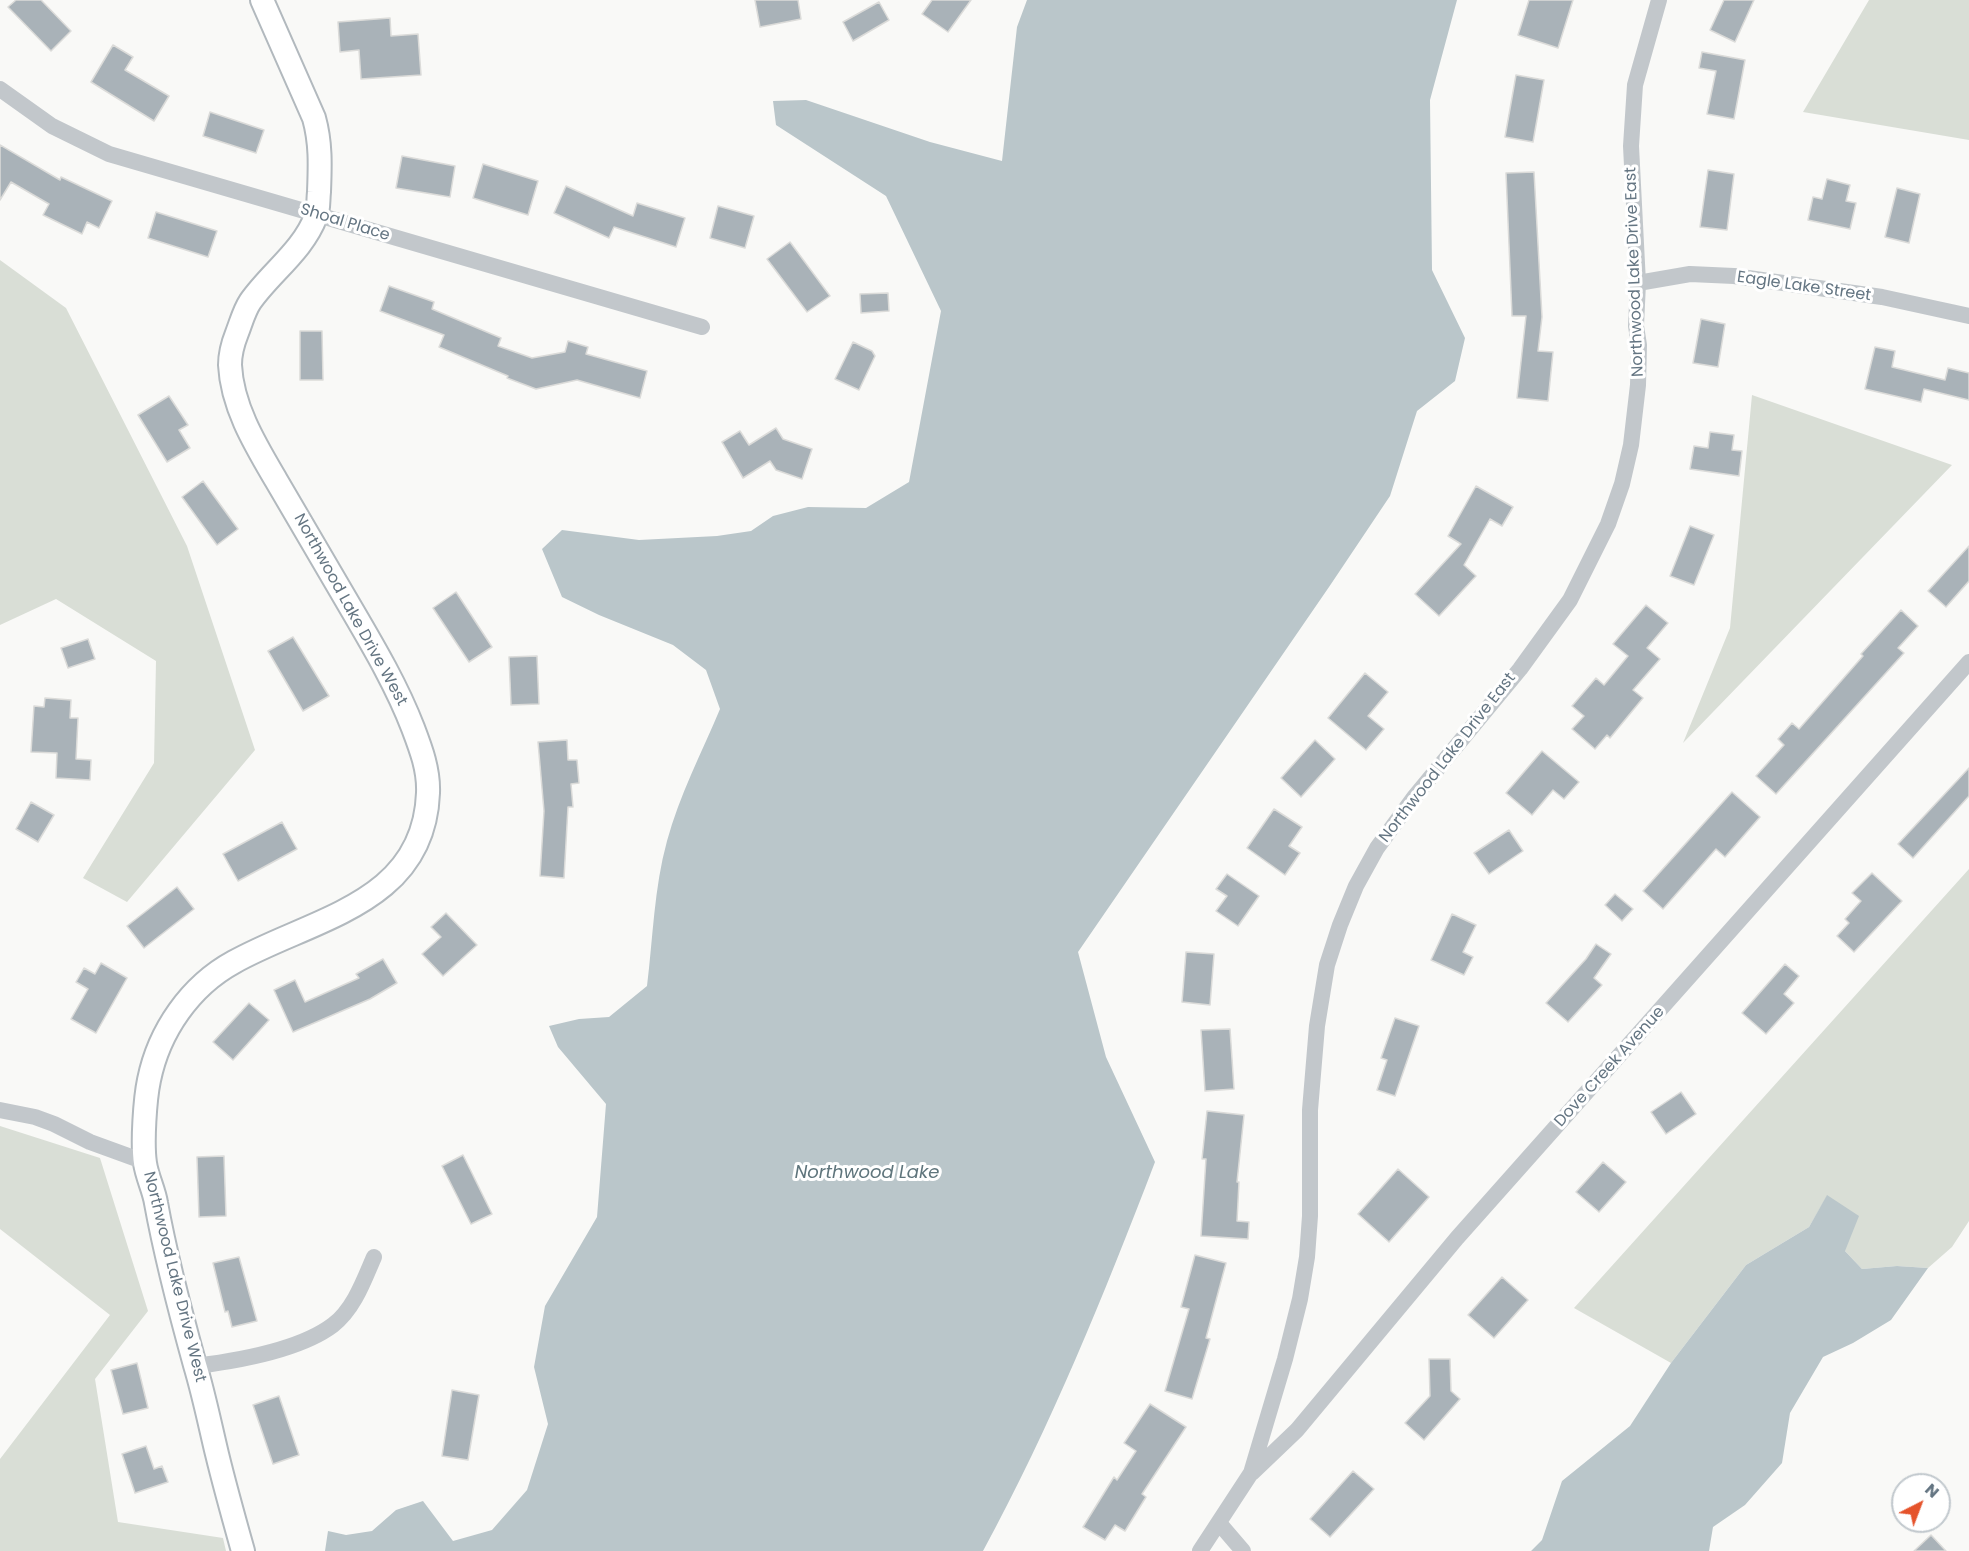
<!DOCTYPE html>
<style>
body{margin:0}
#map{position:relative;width:1969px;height:1551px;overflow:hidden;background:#f9f9f7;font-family:Poppins,sans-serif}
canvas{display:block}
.north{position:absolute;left:1891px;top:1473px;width:60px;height:60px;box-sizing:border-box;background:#fff;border:2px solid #c1c8cd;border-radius:50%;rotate:42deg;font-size:16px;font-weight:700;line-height:24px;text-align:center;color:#647582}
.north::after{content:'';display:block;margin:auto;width:21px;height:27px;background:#e5532b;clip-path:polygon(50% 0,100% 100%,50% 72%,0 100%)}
</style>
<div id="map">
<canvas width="1969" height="1551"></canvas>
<div class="north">N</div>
</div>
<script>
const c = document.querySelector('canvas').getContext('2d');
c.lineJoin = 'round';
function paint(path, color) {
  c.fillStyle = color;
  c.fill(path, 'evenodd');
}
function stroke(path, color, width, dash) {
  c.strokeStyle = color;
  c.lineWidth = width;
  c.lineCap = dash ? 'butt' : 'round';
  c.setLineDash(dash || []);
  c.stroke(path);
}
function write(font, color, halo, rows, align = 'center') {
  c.font = font + ' Poppins,sans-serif';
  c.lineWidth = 6;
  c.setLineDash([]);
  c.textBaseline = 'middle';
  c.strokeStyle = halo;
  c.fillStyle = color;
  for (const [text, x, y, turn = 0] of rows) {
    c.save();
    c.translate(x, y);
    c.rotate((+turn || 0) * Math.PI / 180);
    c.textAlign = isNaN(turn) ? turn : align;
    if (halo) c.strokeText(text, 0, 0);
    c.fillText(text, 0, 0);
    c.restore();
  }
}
paint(new Path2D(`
 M1869 0H1969V140L1803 112Z
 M0 260 66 308 187 546 255 750 127 902 83 878 154 763 156 661 56 599 0 625Z
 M1752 395 1952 465 1683 743 1730 628Z
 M1969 869V1221L1952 1247 1928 1268 1897 1266 1862 1269 1845 1251 1827 1196 1809 1227 1746 1265 1671 1363 1574 1308Z
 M0 1126 100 1158 148 1311 95 1379 118 1522 223 1538 226 1551H0V1459L110 1315 0 1229Z`), '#d9ded6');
paint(new Path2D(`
 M1027 0H1457L1430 100 1432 270 1465 338 1455 381 1417 411 1390 496 1329 587 1078 952 1106 1057 1155 1162C1104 1295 1051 1426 983 1551H325L328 1531 346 1535 372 1531 396 1510 423 1501 453 1541 492 1530 527 1490 548 1424 534 1367 545 1306 597 1217 606 1104 558 1047 549 1026 579 1019 609 1017 647 986C653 938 654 888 667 841 679 796 702 752 720 709L706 670 673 645 599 615 562 597 542 549 562 530 639 540 717 536 751 531 773 516 808 507 866 508 909 482 941 311 886 196 776 125 773 101 806 100 930 142 1002 161 1017 27Z
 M1827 1195 1859 1216 1845 1251 1862 1269 1897 1266 1928 1268 1891 1320 1853 1343 1823 1357 1790 1413 1782 1463 1745 1505 1713 1527 1709 1551H1531L1542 1540 1562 1481 1630 1426 1671 1363 1746 1265 1809 1227Z`), '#bac6ca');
const building = new Path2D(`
 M16 0H41L71 31 51 51 8 7Z
 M755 0H798L801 19 760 27Z
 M932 0H971L948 32 922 14Z
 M1529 0H1573L1558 48 1518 35Z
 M1724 0H1754L1735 42 1710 30Z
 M879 2 889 20 853 41 843 22Z
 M390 18 391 36 418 34 421 75 361 79 359 50 340 52 338 22Z
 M113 45 133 57 125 70 169 96 154 121 91 82Z
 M1702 52 1745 60 1734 119 1707 114 1716 71 1699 68Z
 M1516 75 1544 80 1533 142 1505 137Z
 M210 112 264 130 256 153 203 136Z
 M0 145 60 180 61 177 112 201 99 228 87 222 82 234 43 215 49 204 11 182 0 200Z
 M402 156 455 166 450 197 396 188Z
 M483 164 538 181 528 215 473 198Z
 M1708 170 1734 174 1727 230 1700 227Z
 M1534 172 1542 317 1538 351 1553 352 1548 401 1517 398 1526 316H1512L1506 173Z
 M1827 179 1850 185 1846 201 1856 203 1850 229 1808 220 1813 197 1822 199Z
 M566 186 633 216 637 203 685 218 676 247 614 227 609 238 554 213Z
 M1897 188 1920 194 1909 243 1885 237Z
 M718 206 754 216 745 248 710 238Z
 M156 212 217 231 208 257 148 238Z
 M790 242 830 296 807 312 767 259Z
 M389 286 434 302 432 309 501 338 498 346 532 358 565 352 568 341 588 347 586 354 647 371 640 398 577 380 536 389 507 378 508 376 439 347 444 335 380 311Z
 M888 293 889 311 861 313 860 294Z
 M1701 319 1725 324 1718 367 1693 363Z
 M300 331H322L323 380H300Z
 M853 342 872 351 875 356 859 390 835 379Z
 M1875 347 1895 351 1892 367 1945 380 1948 368 1969 373V400L1924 389 1921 402 1865 389Z
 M169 396 188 425 179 430 190 448 167 462 138 415Z
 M776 428 783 439 812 449 802 479 776 470 770 461 743 478 722 442 740 431 749 445Z
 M1710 432 1734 435 1732 450 1742 451 1739 476 1690 469 1694 446 1708 448Z
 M203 481 238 529 217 545 182 497Z
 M1476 486 1513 507 1502 526 1490 519 1464 565 1476 576 1439 616 1415 594 1461 544 1448 536Z
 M1690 526 1714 535 1694 585 1670 576Z
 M1969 546V581L1946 607 1928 591Z
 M456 592 492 647 469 662 433 608Z
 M1646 605 1668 623 1647 648 1660 659 1633 690 1643 698 1610 738 1607 735 1595 749 1572 729 1584 716 1572 706 1596 678 1604 685 1628 656 1613 644Z
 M1901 610 1918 626 1898 648 1904 653 1776 794 1756 776 1784 745 1778 739 1792 723 1799 729 1863 656 1861 654Z
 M293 637 329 696 303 711 268 651Z
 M88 639 95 659 68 668 61 648Z
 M537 656 539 704 511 705 509 657Z
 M1365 673 1388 692 1368 716 1384 729 1366 750 1328 718Z
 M45 698 71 700 70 718H78L76 759 91 760 90 780 56 778 57 753 31 752 34 706 44 707Z
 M567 740 568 760H577L579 783 571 784 573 807H568L564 878 540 876 544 811 538 742Z
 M1315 740 1335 759 1301 797 1281 778Z
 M1542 751 1579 782 1564 799 1553 790 1532 815 1506 793Z
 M1969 768V796L1913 858 1898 844Z
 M1732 792 1760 817 1725 857 1716 849 1663 909 1643 891Z
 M31 802 54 815 38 842 16 829Z
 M1274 809 1302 827 1289 846 1300 853 1285 875 1247 848Z
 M282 822 297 849 238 881 223 854Z
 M1509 830 1523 851 1489 874 1474 853Z
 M1872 873 1902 901 1854 952 1837 936 1849 923 1845 919 1861 901 1852 893Z
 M1227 874 1259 896 1238 926 1216 911 1227 896 1216 889Z
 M177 887 194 909 144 948 127 926Z
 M1615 894 1633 909 1622 921 1605 905Z
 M446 913 477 945 443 976 422 954 441 937 431 927Z
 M1452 914 1476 925 1463 952 1473 957 1464 975 1431 960Z
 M1596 944 1611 954 1594 978 1602 985 1568 1022 1546 1003 1586 959Z
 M1186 952 1214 954 1210 1005 1182 1002Z
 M383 959 397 983 370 999 293 1032 274 990 295 980 305 1002 359 978 356 974Z
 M101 963 127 978 96 1033 71 1019 88 989 76 982 84 968 95 974Z
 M1785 964 1799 976 1784 994 1794 1003 1766 1034 1742 1013Z
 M249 1003 269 1020 233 1060 213 1042Z
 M1395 1018 1419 1026 1395 1096 1377 1090 1387 1060 1381 1058Z
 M1230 1029 1234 1089 1205 1091 1201 1030Z
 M1681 1092 1696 1114 1666 1134 1651 1112Z
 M1207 1111 1244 1115 1237 1182H1239L1237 1221 1249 1222 1248 1239 1201 1236 1206 1159H1202Z
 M463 1155 492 1214 471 1224 442 1166Z
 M224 1156 226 1216 199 1217 197 1157Z
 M1603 1162 1626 1182 1599 1212 1576 1192Z
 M1398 1169 1429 1197 1389 1242 1358 1214Z
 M1195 1255 1226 1263 1206 1338 1210 1339 1192 1399 1165 1391 1189 1309 1181 1307Z
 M239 1257 257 1321 232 1327 228 1311 225 1312 213 1263Z
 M1502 1277 1528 1300 1494 1338 1468 1315Z
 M1429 1359H1450L1451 1391 1460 1399 1424 1440 1405 1423 1430 1396Z
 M137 1363 148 1408 123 1414 111 1370Z
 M452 1390 479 1395 468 1460 442 1456Z
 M279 1396 299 1455 273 1464 253 1405Z
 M1150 1404 1186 1427 1142 1494 1146 1497 1125 1531 1115 1525 1105 1540 1083 1527 1114 1477 1117 1480 1136 1451 1124 1443Z
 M146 1446 154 1469 162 1466 168 1482 135 1493 122 1454Z
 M1353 1471 1374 1489 1330 1537 1310 1519Z
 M1931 1535 1946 1551H1914Z`);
paint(building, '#a9b2b8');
stroke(building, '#dbdbd9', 1.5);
const secondary = new Path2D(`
 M243 1551C234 1519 225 1487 217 1454 210 1425 204 1395 195 1365 180 1311 166 1258 156 1203 154 1190 147 1177 145 1163 142 1143 145 1099 149 1080 159 1031 190 986 234 962 313 918 424 904 428 793 429 770 421 749 413 728 396 684 372 644 348 603 324 562 300 521 276 480 256 446 232 407 230 365 230 354 233 343 237 333 241 323 244 311 250 302 270 273 303 251 316 216 319 209 318 200 319 192 320 166 321 143 314 118L262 0`);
stroke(secondary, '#b2b9be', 26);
stroke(new Path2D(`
 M0 89 52 126 109 154 702 327
 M1638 283 1690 274 1734 276 1882 297 1969 316
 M0 1110 35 1117 54 1124 90 1142 145 1162
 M196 1366C236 1361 300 1350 333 1325 354 1309 364 1280 374 1257
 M1252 1473 1297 1430 1457 1238 1969 662
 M1219 1523 1243 1551
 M1200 1551 1251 1473 1285 1359 1300 1299 1307 1257 1310 1216V1110L1317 1026 1327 965 1340 925 1356 886 1377 848 1415 796 1520 669 1570 600 1608 524 1622 484 1631 445 1638 385 1639 345 1636 326 1638 283 1631 146 1635 85 1659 0`), '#c2c7cb', 16);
stroke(secondary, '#fff', 22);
write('16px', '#647582', '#fff', [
 ["Shoal Place",345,223,17],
 ["Northwood Lake Drive East",1635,272,-92],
 ["Eagle Lake Street",1804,287,8],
 ["Northwood Lake Drive West",350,610,61],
 ["Northwood Lake Drive East",1448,758,-52],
 ["Dove Creek Avenue",1610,1067,-48],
 ["Northwood Lake Drive West",174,1277,76]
]);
write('italic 18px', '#5f757c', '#fff', [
 ["Northwood Lake",867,1173]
]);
</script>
